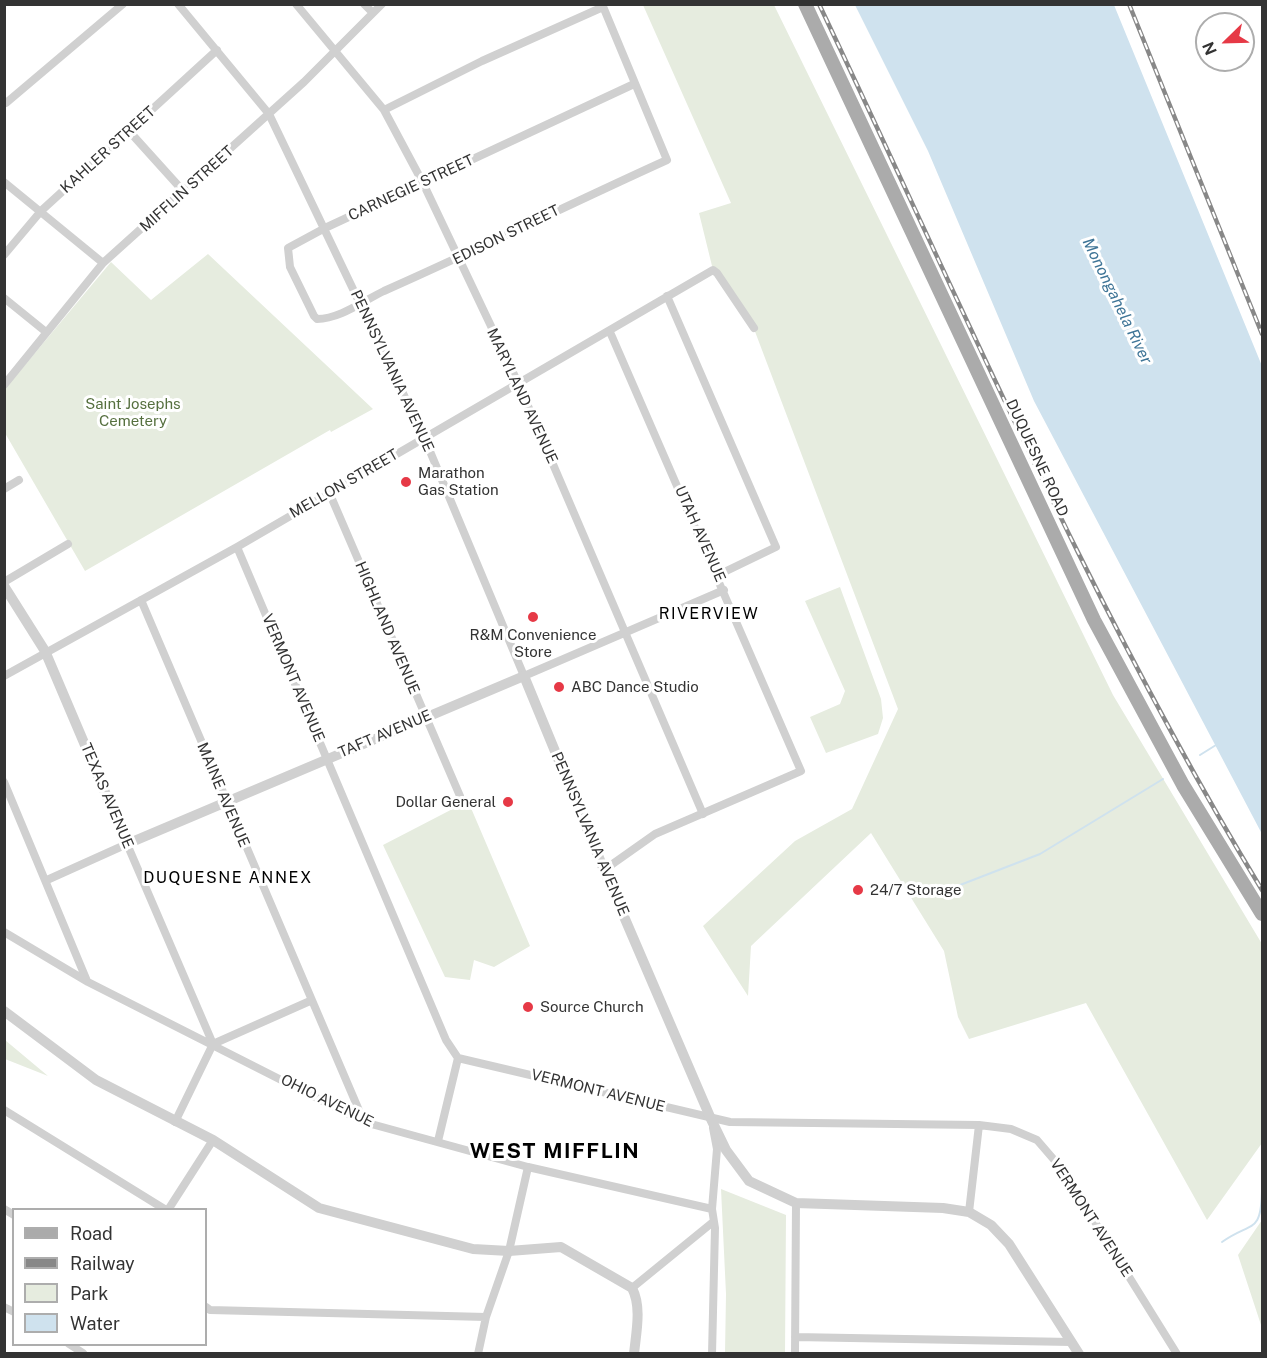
<!DOCTYPE html>
<style>
body{margin:0}
#map{position:relative;width:1267px;height:1358px;overflow:hidden;background:#fff;font-family:"Public Sans",sans-serif}
canvas{display:block}
.frame{position:absolute;inset:0;border:6px solid #333;pointer-events:none}
.legend{position:absolute;left:12px;top:1208px;width:195px;height:138px;box-sizing:border-box;background:#fff;border:2px solid #adadad;margin:0;padding:8px 10px;list-style:none;font-size:18px;color:#333}
.legend li{display:flex;align-items:center;gap:12px;height:30px}
.legend b{width:30px;border:2px solid #adadad}
.north{position:absolute;left:1195px;top:12px;width:60px;height:60px;box-sizing:border-box;background:#fff;border:2px solid #adadad;border-radius:50%;rotate:247deg;font-size:16px;font-weight:700;line-height:24px;text-align:center;color:#333}
.north::after{content:'';display:block;margin:auto;width:21px;height:27px;background:#e63946;clip-path:polygon(50% 0,100% 100%,50% 72%,0 100%)}
</style>
<div id="map">
<canvas width="1267" height="1358"></canvas>
<div class="frame"></div>
<ul class="legend">
<li><b style="height:8px;background:#ababab"></b>Road</li>
<li><b style="height:8px;background:#888"></b>Railway</li>
<li><b style="height:16px;background:#e6ecdf"></b>Park</li>
<li><b style="height:16px;background:#cfe2ee"></b>Water</li>
</ul>
<div class="north">N</div>
</div>
<script>
const c = document.querySelector('canvas').getContext('2d');
c.lineJoin = 'round';
function paint(path, color) {
  c.fillStyle = color;
  c.fill(path, 'evenodd');
}
function stroke(path, color, width, dash) {
  c.strokeStyle = color;
  c.lineWidth = width;
  c.lineCap = dash ? 'butt' : 'round';
  c.setLineDash(dash || []);
  c.stroke(path);
}
function write(font, color, halo, rows, align = 'center') {
  c.font = font + ' "Public Sans",sans-serif';
  c.lineWidth = 6;
  c.setLineDash([]);
  c.textBaseline = 'middle';
  c.strokeStyle = halo;
  c.fillStyle = color;
  for (const [text, x, y, turn = 0] of rows) {
    c.save();
    c.translate(x, y);
    c.rotate((+turn || 0) * Math.PI / 180);
    c.textAlign = isNaN(turn) ? turn : align;
    if (halo) c.strokeText(text, 0, 0);
    c.fillText(text, 0, 0);
    c.restore();
  }
}
paint(new Path2D(`
 M643 5H774L1113 695 1262 944V1143L1207 1220 1086 1003 969 1039 958 1017 944 951 871 833 751 946 748 996 703 926 795 841 852 809 898 709 751 321 713 270 699 213 731 203Z
 M208 254 373 409 331 432 330 430 85 571 5 433 4 390 111 262 151 300Z
 M840 587 881 699 883 718 878 734 826 753 810 717 840 704 845 691 805 601Z
 M468 801 530 946 494 967 474 960 470 980 445 977 383 845Z
 M4 1040H5L48 1076 5 1059Z
 M721 1189 786 1215 785 1353H725L726 1294Z
 M1262 1220V1328L1238 1255Z`), '#e6ecdf');
paint(new Path2D(`
 M855 5H1114L1262 366V834L1034 401 928 151Z`), '#cfe2ee');
stroke(new Path2D(`
 M1200 755 1216 745
 M942 892 1040 854 1163 779
 M1222 1242C1251 1221 1261 1235 1262 1191`), '#cfe2ee', 2);
stroke(new Path2D(`
 M178 4 269 114 424 437 524 676 724 590
 M296 4 384 110 423 183 519 385 703 814
 M364 4 373 13
 M602 4 667 160C572 203 479 249 384 291 363 301 340 319 317 319L314 316 290 267 288 248 325 228 634 84
 M4 101 6 103 123 4
 M384 110 482 61 603 7
 M129 131 184 192
 M4 182 103 263
 M4 255 41 211 217 50
 M667 296 776 547 718 575
 M4 298 46 332
 M4 385 103 263 304 82 382 4
 M4 489 19 480
 M329 492 460 796
 M237 547 446 1040 458 1058 730 1122 979 1125 1011 1129 1037 1140 1062 1169 1177 1354
 M4 582 68 544
 M141 600 364 1122
 M4 676 237 547 713 270 717 273 754 328
 M4 782 87 981
 M604 870 655 834 801 771 610 332
 M47 880 127 844 213 1044
 M4 932 88 982 364 1122 528 1167 712 1209
 M213 1044 310 1001
 M4 1110 166 1210
 M175 1122 213 1044
 M438 1141 458 1058
 M4 1209 14 1215
 M168 1210 213 1140
 M969 1212 979 1125
 M632 1288 713 1222
 M4 1307 14 1312
 M206 1307 210 1310 486 1317
 M795 1337 1071 1342
 M69 1344 83 1353
 M478 1354 486 1317 509 1251 528 1167
 M712 1354 715 1228 712 1209 717 1149 713 1128
 M795 1354 796 1203`), '#d0d0d0', 8);
stroke(new Path2D(`
 M4 586 45 651 127 844 524 676 604 870 711 1119 726 1150 749 1181 796 1203 943 1208 969 1212 991 1225 1009 1244 1079 1354
 M4 1011 96 1080 213 1140 319 1208 473 1249 509 1251 561 1247 632 1288C642 1307 636 1333 634 1354`), '#d0d0d0', 10);
stroke(new Path2D(`
 M805 4 1094 620 1183 785 1262 914`), '#ababab', 14);
const rail = new Path2D(`
 M819 4C961 303 1091 608 1262 890
 M1129 4 1262 334`);
stroke(rail, '#888', 4.5);
stroke(rail, '#fff', 2, [7]);
for (const [x, y, r, color] of [
 [406,482,6,"#e63946"],
 [533,617,6,"#e63946"],
 [559,687,6,"#e63946"],
 [508,802,6,"#e63946"],
 [858,890,6,"#e63946"],
 [528,1007,6,"#e63946"]
]) {
  const dot = new Path2D();
  dot.arc(x, y, r, 0, 2 * Math.PI);
  c.fillStyle = color;
  c.fill(dot);
  stroke(dot, '#fff', 2);
}
write('15px', '#333', '#fff', [
 ["KAHLER STREET",108,150,-42],
 ["CARNEGIE STREET",411,188,-25],
 ["MIFFLIN STREET",187,189,-42],
 ["EDISON STREET",506,235,-26],
 ["PENNSYLVANIA AVENUE",392,371,65],
 ["MARYLAND AVENUE",522,396,65],
 ["DUQUESNE ROAD",1037,458,65],
 ["MELLON STREET",344,484,-30],
 ["UTAH AVENUE",700,534,66],
 ["HIGHLAND AVENUE",387,628,67],
 ["VERMONT AVENUE",293,678,67],
 ["TAFT AVENUE",385,734,-23],
 ["MAINE AVENUE",223,795,67],
 ["TEXAS AVENUE",107,796,67],
 ["PENNSYLVANIA AVENUE",590,834,67],
 ["VERMONT AVENUE",598,1091,14],
 ["OHIO AVENUE",327,1101,26],
 ["VERMONT AVENUE",1091,1218,57]
]);
write('15px', '#56703f', '#fff', [
 ["Saint Josephs",133,404],
 ["Cemetery",133,421]
]);
write('15px', '#333', '#fff', [
 ["Marathon",418,473],
 ["Gas Station",418,490],
 ["R&M Convenience",533,635,"center"],
 ["Store",533,652,"center"],
 ["ABC Dance Studio",571,687],
 ["Dollar General",496,802,"right"],
 ["24/7 Storage",870,890],
 ["Source Church",540,1007]
], 'left');
write('italic 16px', '#3f7597', '#fff', [
 ["Monongahela River",1117,301,64]
]);
c.letterSpacing = '1.5px';
write('16px', '#000', '#fff', [
 ["RIVERVIEW",709,614],
 ["DUQUESNE ANNEX",228,878]
]);
c.letterSpacing = '0px';
c.letterSpacing = '1.5px';
write('bold 21px', '#000', '#fff', [
 ["WEST MIFFLIN",555,1152]
]);
c.letterSpacing = '0px';
</script>
